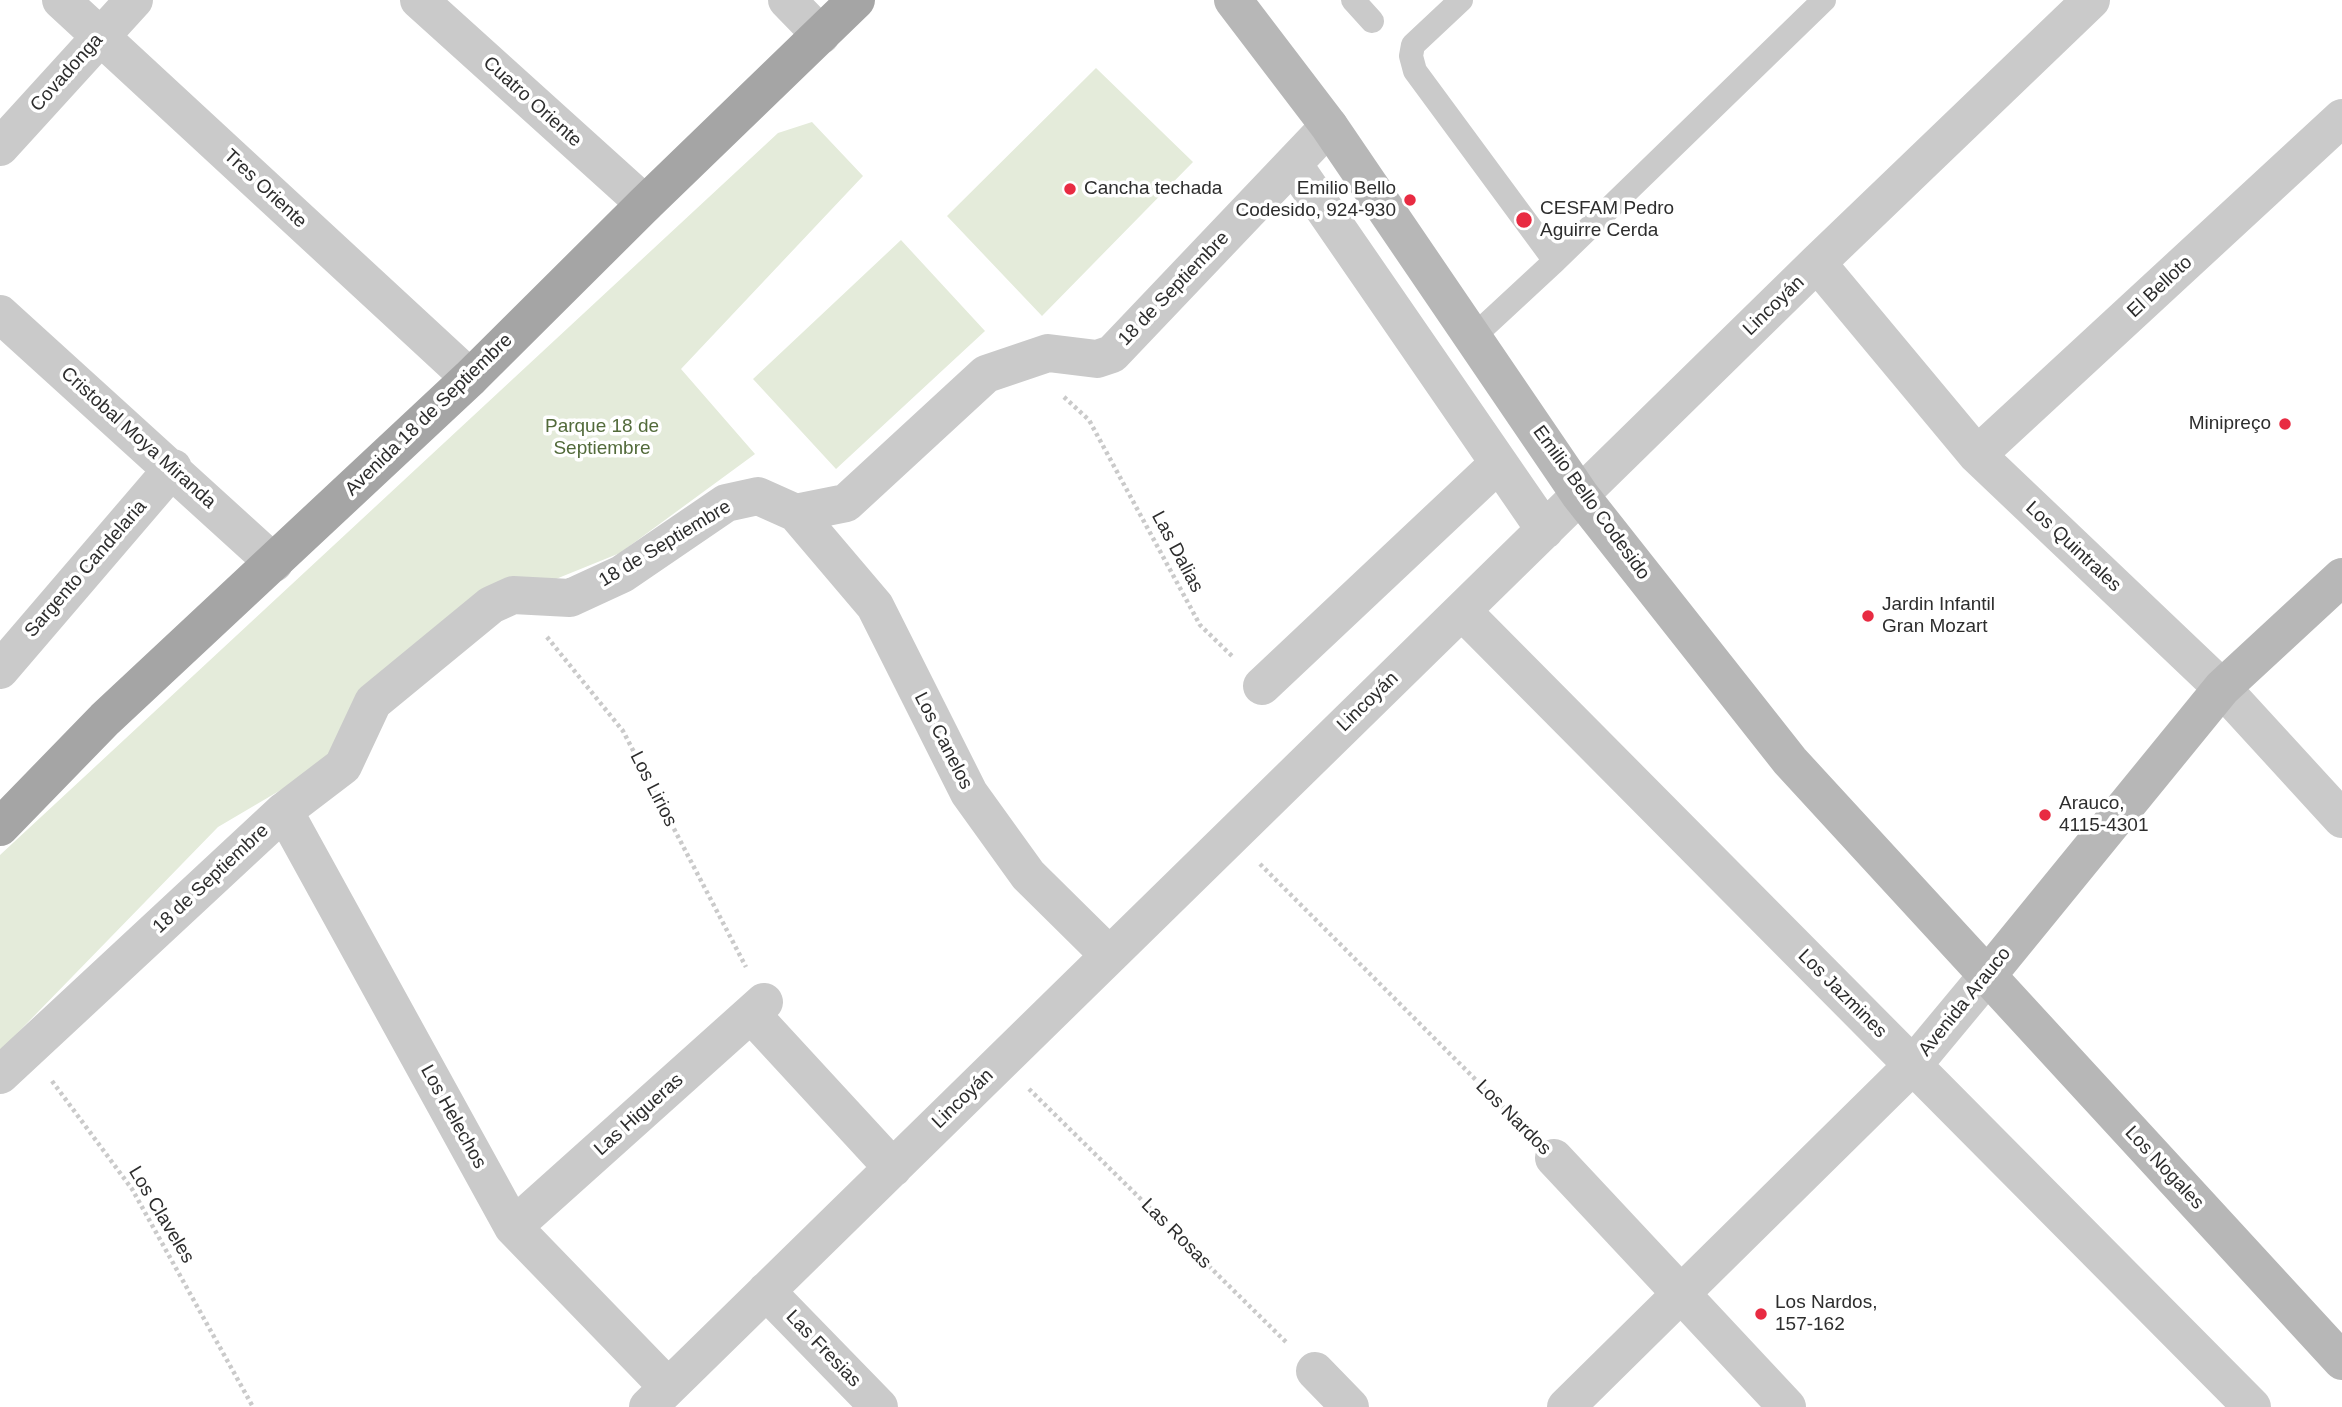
<!DOCTYPE html>
<meta charset="utf-8">
<style>
body{margin:0}
canvas{display:block;background:#fff}
</style>
<canvas width="2342" height="1407"></canvas>
<script>
const c = document.querySelector('canvas').getContext('2d');
c.lineJoin = 'round';
function paint(path, color) {
  c.fillStyle = color;
  c.fill(path, 'evenodd');
}
function stroke(path, color, width, dash) {
  c.strokeStyle = color;
  c.lineWidth = width;
  c.lineCap = dash ? 'butt' : 'round';
  c.setLineDash(dash || []);
  c.stroke(path);
}
function write(font, color, halo, rows, align = 'center') {
  c.font = font + ' Arial,sans-serif';
  c.lineWidth = 7;
  c.setLineDash([]);
  c.textBaseline = 'middle';
  c.strokeStyle = halo;
  c.fillStyle = color;
  for (const [text, x, y, turn = 0] of rows) {
    c.save();
    c.translate(x, y);
    c.rotate((+turn || 0) * Math.PI / 180);
    c.textAlign = isNaN(turn) ? turn : align;
    if (halo) c.strokeText(text, 0, 0);
    c.fillText(text, 0, 0);
    c.restore();
  }
}
paint(new Path2D(`
 M1096 68 1193 162 1042 316 947 216Z
 M812 122 863 176 681 369 755 454 620 553 546 583 330 761 218 827 0 1051V855L778 133Z
 M901 240 985 331 836 469 753 379Z`), '#e4ebda');
stroke(new Path2D(`
 M1064 397 1089 420 1200 625 1233 657
 M547 637 623 731 746 967
 M1260 864 1526 1130
 M52 1081 132 1189 253 1407
 M1029 1089 1287 1343`), '#cacaca', 4.5, [3.5, 3.5]);
stroke(new Path2D(`
 M1353 0 1372 21
 M1461 0 1413 45 1411 56 1415 71 1555 261 1824 0
 M1473 337 1555 261`), '#cacaca', 24);
stroke(new Path2D(`
 M61 0 470 378
 M419 0 645 204
 M787 0 821 35
 M0 147 134 0
 M1293 164 1545 530
 M1817 263 1977 455 2222 688 2342 819
 M0 314 274 563
 M1977 455 2342 118
 M796 513 875 606 969 793 1028 875 1109 955
 M1462 611 2252 1407
 M0 670 173 468
 M1262 686 1498 464
 M284 811 513 1227 668 1387
 M751 1014 893 1168
 M0 1075 284 811 343 766 373 702 491 605 513 595 570 598 622 574 726 503 758 496 796 513 846 503 986 374 1048 353 1097 359 1112 354 1329 126
 M1554 1158 1787 1407
 M513 1227 764 1002
 M766 1291 879 1407
 M1315 1371 1350 1407
 M648 1407 1817 263 2091 0
 M1566 1407 1913 1065 1987 976`), '#cacaca', 38);
stroke(new Path2D(`
 M1233 0 1329 126 1580 495 1790 761 2342 1361
 M1987 976 2222 688 2342 577`), '#b7b7b7', 38);
stroke(new Path2D(`
 M0 827 105 719 470 378 645 204 856 0`), '#a5a5a5', 38);
for (const [x, y, r, color] of [
 [1070,189,7,"#e82b42"],
 [1410,200,7,"#e82b42"],
 [1524,220,9,"#e82b42"],
 [2285,424,7,"#e82b42"],
 [1868,616,7,"#e82b42"],
 [2045,815,7,"#e82b42"],
 [1761,1314,7,"#e82b42"]
]) {
  const dot = new Path2D();
  dot.arc(x, y, r, 0, 2 * Math.PI);
  c.fillStyle = color;
  c.fill(dot);
  stroke(dot, '#fff', 2.5);
}
write('19px', '#2d2d2d', '#fff', [
 ["Covadonga",67,73,-48],
 ["Cuatro Oriente",532,102,42],
 ["Tres Oriente",265,189,43],
 ["El Belloto",2160,287,-43],
 ["18 de Septiembre",1174,289,-46],
 ["Lincoyán",1774,306,-44],
 ["Avenida 18 de Septiembre",429,415,-44],
 ["Cristobal Moya Miranda",138,438,42],
 ["Emilio Bello Codesido",1591,503,54],
 ["18 de Septiembre",665,544,-31],
 ["Los Quintrales",2073,547,43],
 ["Las Dalias",1177,552,62],
 ["Sargento Candelaria",86,569,-49],
 ["Lincoyán",1368,702,-44],
 ["Los Canelos",943,741,63],
 ["Los Lirios",653,789,63],
 ["18 de Septiembre",211,879,-43],
 ["Los Jazmines",1842,994,45],
 ["Avenida Arauco",1965,1002,-51],
 ["Lincoyán",963,1099,-44],
 ["Las Higueras",639,1115,-42],
 ["Los Helechos",453,1117,61],
 ["Los Nardos",1513,1118,45],
 ["Los Nogales",2164,1168,47],
 ["Los Claveles",161,1215,59],
 ["Las Rosas",1176,1234,45],
 ["Las Fresias",823,1349,46]
]);
write('19px', '#2d2d2d', '#fff', [
 ["Cancha techada",1084,189],
 ["Emilio Bello",1396,189,"right"],
 ["Codesido, 924-930",1396,211,"right"],
 ["CESFAM Pedro",1540,209],
 ["Aguirre Cerda",1540,231],
 ["Minipreço",2271,424,"right"],
 ["Jardin Infantil",1882,605],
 ["Gran Mozart",1882,627],
 ["Arauco,",2059,804],
 ["4115-4301",2059,826],
 ["Los Nardos,",1775,1303],
 ["157-162",1775,1325]
], 'left');
write('19px', '#526a3a', '#fff', [
 ["Parque 18 de",602,427],
 ["Septiembre",602,449]
]);
</script>
